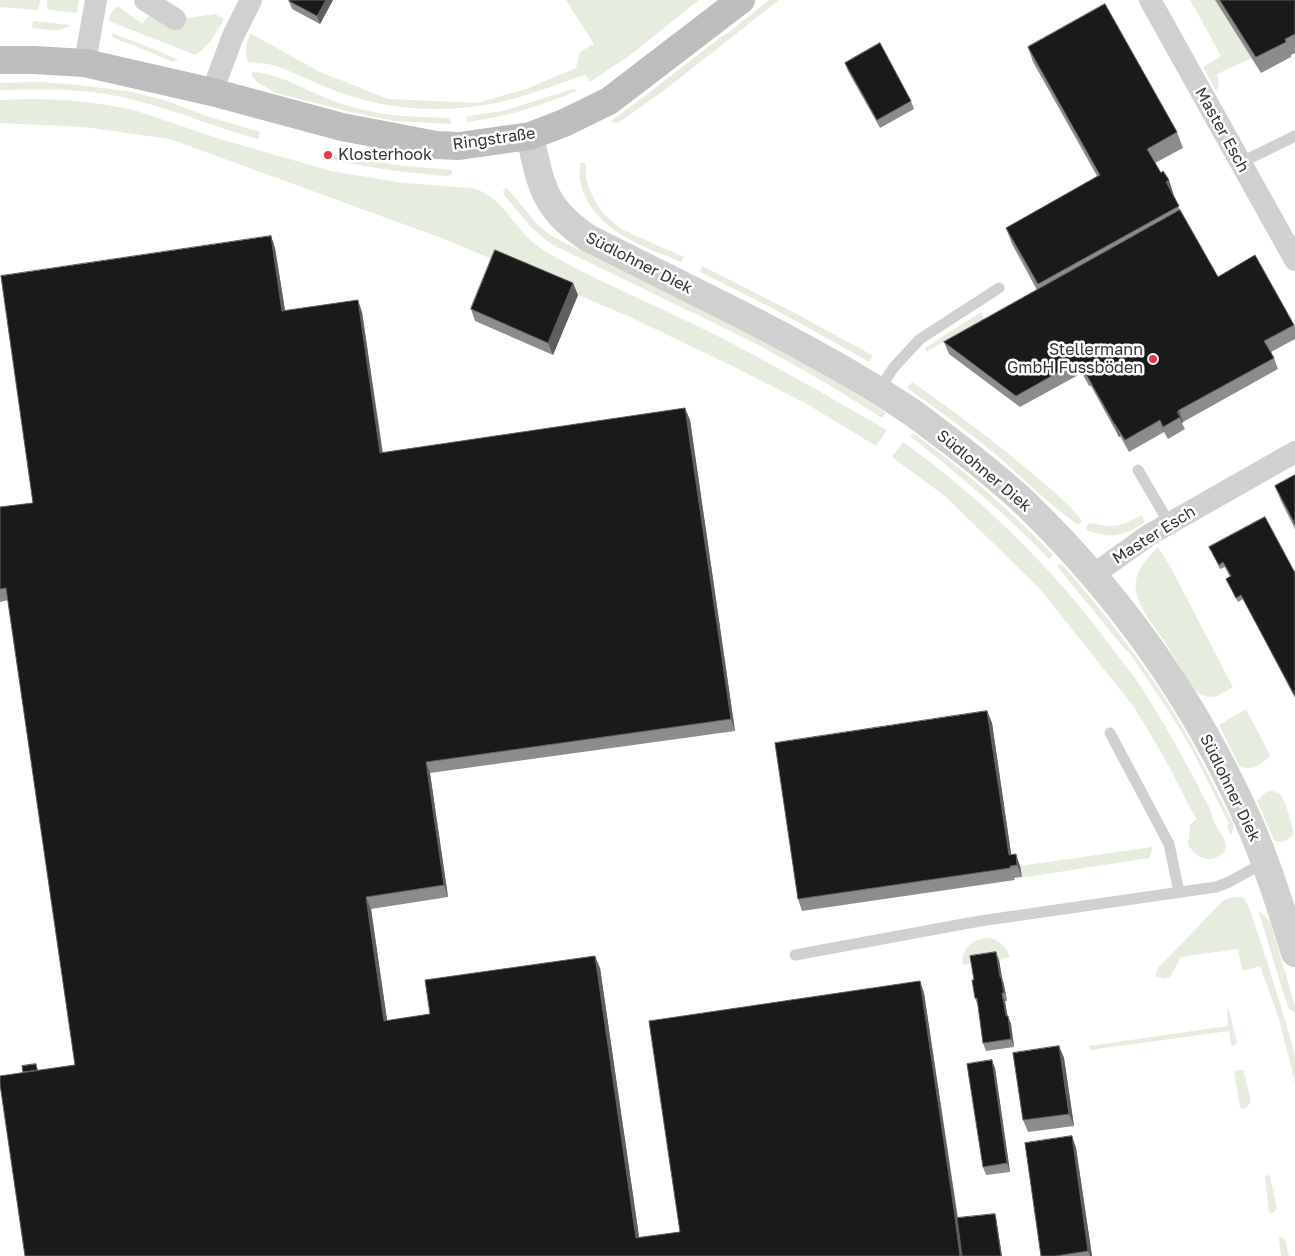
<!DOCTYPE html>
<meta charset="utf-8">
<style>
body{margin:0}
canvas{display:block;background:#fff}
</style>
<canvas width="1295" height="1256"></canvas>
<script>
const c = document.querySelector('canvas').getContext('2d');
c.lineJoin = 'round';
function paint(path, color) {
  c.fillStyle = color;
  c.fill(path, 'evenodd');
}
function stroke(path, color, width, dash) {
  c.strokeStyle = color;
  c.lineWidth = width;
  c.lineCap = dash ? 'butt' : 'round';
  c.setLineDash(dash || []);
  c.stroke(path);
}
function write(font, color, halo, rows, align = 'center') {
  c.font = font + ' "Golos Text",sans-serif';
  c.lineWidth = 5;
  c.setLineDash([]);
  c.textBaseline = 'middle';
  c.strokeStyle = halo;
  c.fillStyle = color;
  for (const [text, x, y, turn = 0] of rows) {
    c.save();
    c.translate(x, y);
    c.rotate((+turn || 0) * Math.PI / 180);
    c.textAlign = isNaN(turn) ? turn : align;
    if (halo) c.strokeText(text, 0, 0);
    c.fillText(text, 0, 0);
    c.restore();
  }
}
paint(new Path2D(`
 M0 0H40L39 7 37 10 0 7Z
 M47 0H79L77 13 50 10 47 9Z
 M566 0H699L633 53 590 82 587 77 585 75 581 76C554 86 528 95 501 102 452 113 398 111 350 96 324 88 301 75 276 66L268 64 248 62C244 51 246 43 250 33L318 71 388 99 477 103 526 89 576 68 580 52 594 44Z
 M769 0H779L666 89 618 123H613L611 121 654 89 722 36 728 33Z
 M1190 0H1216L1252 58 1217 74 1219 85 1216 91 1203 67 1221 56Z
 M118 6 142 24 150 14 176 30 179 27 185 16 188 18 215 14 224 19C215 35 211 43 196 55L111 22 109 20C110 14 113 9 118 6Z
 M33 21 70 25C60 34 44 29 32 28Z
 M112 33 159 51 178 60 173 62 133 45 116 39 113 38Z
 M252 72C282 73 313 95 342 104 377 116 412 117 448 118L451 121V124L395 121 347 111 276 93 257 82 252 76Z
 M39 82 79 85 133 92 164 100 210 117 260 132 258 139C214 127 171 108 126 98 86 88 42 89 0 90V83Z
 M573 89H575L577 91C540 106 506 117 467 122V118L468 116 503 111Z
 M32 99 66 100 101 104 131 109 223 140 331 171 404 183 472 188C506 197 515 234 545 251 592 279 642 299 691 323 758 355 822 393 887 430L876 446 805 403 734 367 628 316 444 239 170 139 84 127 0 123V100Z
 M335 154 396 165 452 170V174L449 176H446C408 173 371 168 333 160Z
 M580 163H584L586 164V178L589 188 594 199 603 213 614 223 623 230 684 257 681 262C662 254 641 247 624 236 603 225 583 203 580 179 579 174 580 168 580 163Z
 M506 187 537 224 549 234 561 241 678 296 806 362 886 413 882 418 826 383 753 342 553 245 542 237 530 226 504 195 503 191Z
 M702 266 793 312 872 355V357L869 362C814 330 758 300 700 272Z
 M981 312 985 319 926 352 925 348Z
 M912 382C956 413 1000 445 1040 480 1054 492 1072 506 1082 521L1078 525C1048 504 1022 477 994 453 966 430 937 409 907 388Z
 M913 433C964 470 1010 510 1053 555L1049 559C1006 514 959 475 910 436Z
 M903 442C984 500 1056 571 1115 652 1124 664 1134 676 1142 688 1167 728 1190 769 1211 811 1212 815 1212 818 1214 822 1218 829 1226 839 1226 847 1226 851 1224 852 1222 854 1208 865 1194 857 1187 842L1189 839 1190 825 1197 818 1194 815 1164 757 1134 707 1039 588 946 497 892 457Z
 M1142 515 1145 522C1122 537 1112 539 1086 530L1087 525 1090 523C1115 529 1120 526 1142 515Z
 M1158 547 1171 568 1233 687C1225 691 1215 700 1205 696 1201 695 1198 693 1195 690 1185 677 1177 661 1168 647 1157 629 1139 611 1136 590 1133 573 1147 558 1158 547Z
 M1061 563C1097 604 1131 647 1161 692 1189 735 1212 781 1234 826L1231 836 1227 826 1229 824C1216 798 1204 773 1191 748 1172 715 1150 683 1128 651L1127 652 1057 566Z
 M1246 709 1270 755C1264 764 1248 773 1239 765L1219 725Z
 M1272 791C1276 792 1277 792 1280 794 1285 799 1293 827 1294 834 1287 841 1282 844 1274 840L1257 801 1266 792Z
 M1152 847 1151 855 1149 858 1027 877H1022L1020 866Z
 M1235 897H1241L1245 899 1252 916 1267 961 1291 1040 1295 1058V1083L1279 1019 1260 966 1242 971 1238 949 1181 957 1170 977 1164 979 1156 976V972L1158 968 1219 905 1226 899Z
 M1258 910 1270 921 1295 1006V1013L1288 1008Z
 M987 938C998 938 1006 947 1010 957L999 960 963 965C960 950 972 939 987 938Z
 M1227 1008 1229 1010 1237 1042 1236 1044 1233 1046 1231 1045 1229 1031 1090 1050 1089 1046 1228 1026Z
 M1242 1070 1244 1072 1251 1102 1246 1108 1242 1109 1240 1107 1234 1071Z
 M1268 1175 1270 1176 1277 1208 1275 1212 1270 1213 1269 1212 1265 1178V1176Z
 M1280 1237H1283L1285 1239 1289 1256H1281L1279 1239Z`), '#e6ecde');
stroke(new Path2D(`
 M1240 163 1295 136
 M878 391 894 367 920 339 999 288
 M1138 470 1169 523
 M1110 733 1169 844 1179 892
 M795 955 980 921 1216 887 1229 882 1265 862`), '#d0d0d0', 11);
stroke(new Path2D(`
 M145 0 175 19
 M1150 0 1295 260
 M85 63 96 0
 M212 92 233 36 251 0
 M1093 575 1149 535 1295 452`), '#d0d0d0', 22);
stroke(new Path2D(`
 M530 136C541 185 543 208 588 238 638 263 688 288 738 313 795 342 853 373 907 409 921 418 935 430 949 440 975 460 1002 481 1026 504 1119 594 1195 701 1248 820 1267 863 1281 908 1295 953`), '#d0d0d0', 28);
stroke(new Path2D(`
 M0 60H34L85 63 212 92 342 127 436 145 459 146 530 136 564 123 609 101 741 0`), '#bdbdbd', 28);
paint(new Path2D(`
 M290 0H333L320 24 292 9 289 1Z
 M1215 0H1295V53L1291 55V57L1261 73Z
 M1028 47 1177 132 1183 148 1155 163 1174 196H1173L1180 210 1218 277 1294 325 1295 327V339L1271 352 1274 358 1278 369 1183 422 1182 423 1185 429 1168 439 1164 432 1129 452 1120 436 1119 437 1091 386H1089L1082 373 1020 407 949 354 944 342 1037 290 1012 244 1006 228 1097 176 1033 62Z
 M845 63 911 101 914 109 880 128 848 71Z
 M271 236 275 248 285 310 362 312 383 453 690 420 735 731 430 773 448 897 371 909 387 1021 430 1014 600 968 639 1237 680 1232 920 981 924 993 958 1218H996L1002 1256H25L23 1072 38 1068V1070L75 1065 8 600 0 602V507L33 503Z
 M578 295 553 355 475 321 471 309Z
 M1295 475V529L1281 501 1275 486Z
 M1209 547 1295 573V698L1243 599 1238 602 1228 583 1226 579 1230 577 1225 567 1220 569Z
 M987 711 992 723 1011 854 1020 866 1022 877 1014 878 1015 880 802 911 798 899Z
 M999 960 1002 978 1004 985 1007 1001H1005L1007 1016 1011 1024 1014 1047 986 1051 983 1043 978 1006 975 998 974 980Z
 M1059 1046 1064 1058 1074 1126 1028 1132 1023 1120Z
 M995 1068 1010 1172 986 1175 983 1167Z
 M1072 1136 1076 1148 1092 1256H1041Z`), '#8c8c8c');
paint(new Path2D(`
 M326 0H333L320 24 317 16Z
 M1169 180 1174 196 1172 197 1166 182Z
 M271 236 275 248 287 323 282 311Z
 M573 283 578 295 553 355 548 343Z
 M358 300 362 312 384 465 380 453Z
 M685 408 690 420 735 731 731 719Z
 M1179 410 1183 422 1182 423 1177 412Z
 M1115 424 1120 436 1119 437 1115 425Z
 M987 711 992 723 1013 867 1009 855Z
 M426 762 430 773 448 897 444 885Z
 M1016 854 1020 866 1022 877 1017 865Z
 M366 897 371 909 389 1033 384 1021Z
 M996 952 999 960 1002 978 1004 985 1007 1001 1000 977Z
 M595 956 600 968 641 1250 636 1238Z
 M920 981 924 993 963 1256H960Z
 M1002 993 1005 1001 1009 1024 1006 1016Z
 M1008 1016 1011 1024 1014 1047 1011 1039Z
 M1059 1046 1064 1058 1074 1126 1069 1114Z
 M992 1060 995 1068 1010 1172 1007 1163Z
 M1072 1136 1076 1148 1092 1256H1090L1088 1251Z
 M995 1214 996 1218 1002 1256H1001Z`), '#5f5f5f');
const building = new Path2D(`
 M290 0H326L317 16 289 1Z
 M1220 0H1295V34L1285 39 1286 42 1256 57Z
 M1105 4 1177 132 1147 149 1161 173 1163 171 1169 180 1166 182 1179 206 1038 284 1006 228 1100 175 1028 47Z
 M880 43 911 101 877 120 845 63Z
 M1180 210 1218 277 1255 255 1294 325 1264 341 1274 358 1179 410 1177 412 1180 417 1163 427 1160 420 1125 440 1115 424V425L1086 374H1085L1078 361 1016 396 944 342Z
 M271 236 282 311 358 300 380 453 685 408 731 719 426 762 444 885 366 897 384 1021 430 1014 425 980 595 956 636 1238 680 1232 649 1021 920 981 954 1210 960 1256H25L0 1084V1076L75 1065 6 588 0 589V507L33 503 1 276Z
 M495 250 573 283 548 343 471 309Z
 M1295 475V524L1275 486Z
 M1265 517 1295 573V696L1241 595 1236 598 1226 579 1231 576 1223 562 1219 565 1209 547Z
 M987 711 1009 855 1016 854 1017 865 1010 866V868L798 899 775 743Z
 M996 952 1000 977H1001L1004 993H1002L1006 1016H1008L1011 1039 983 1043 977 998H975L972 980H974L970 956Z
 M1059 1046 1069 1114 1023 1120 1013 1053Z
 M992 1060 1007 1163 983 1167 967 1064Z
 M36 1064 37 1070 23 1072 22 1066Z
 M1072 1136 1088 1251 1055 1256H1041L1025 1143Z
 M995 1214 1001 1256H962L957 1218Z`);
paint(building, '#1a1a1a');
stroke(building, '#5f5f5f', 1);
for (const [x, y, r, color] of [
 [328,155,5,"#e83647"],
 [1153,359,5,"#e83647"]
]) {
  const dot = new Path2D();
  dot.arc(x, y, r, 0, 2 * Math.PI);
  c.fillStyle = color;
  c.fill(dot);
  stroke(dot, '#fff', 2);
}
write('16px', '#333', '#fff', [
 ["Master Esch",1222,130,61],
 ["Ringstraße",494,139,-8],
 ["Südlohner Diek",639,263,27],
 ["Südlohner Diek",984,471,40],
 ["Master Esch",1154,535,-32],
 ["Südlohner Diek",1230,788,64]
]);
write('16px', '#333', '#fff', [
 ["Klosterhook",338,155],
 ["Stellermann",1143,350,"right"],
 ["GmbH Fussböden",1143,368,"right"]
], 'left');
</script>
